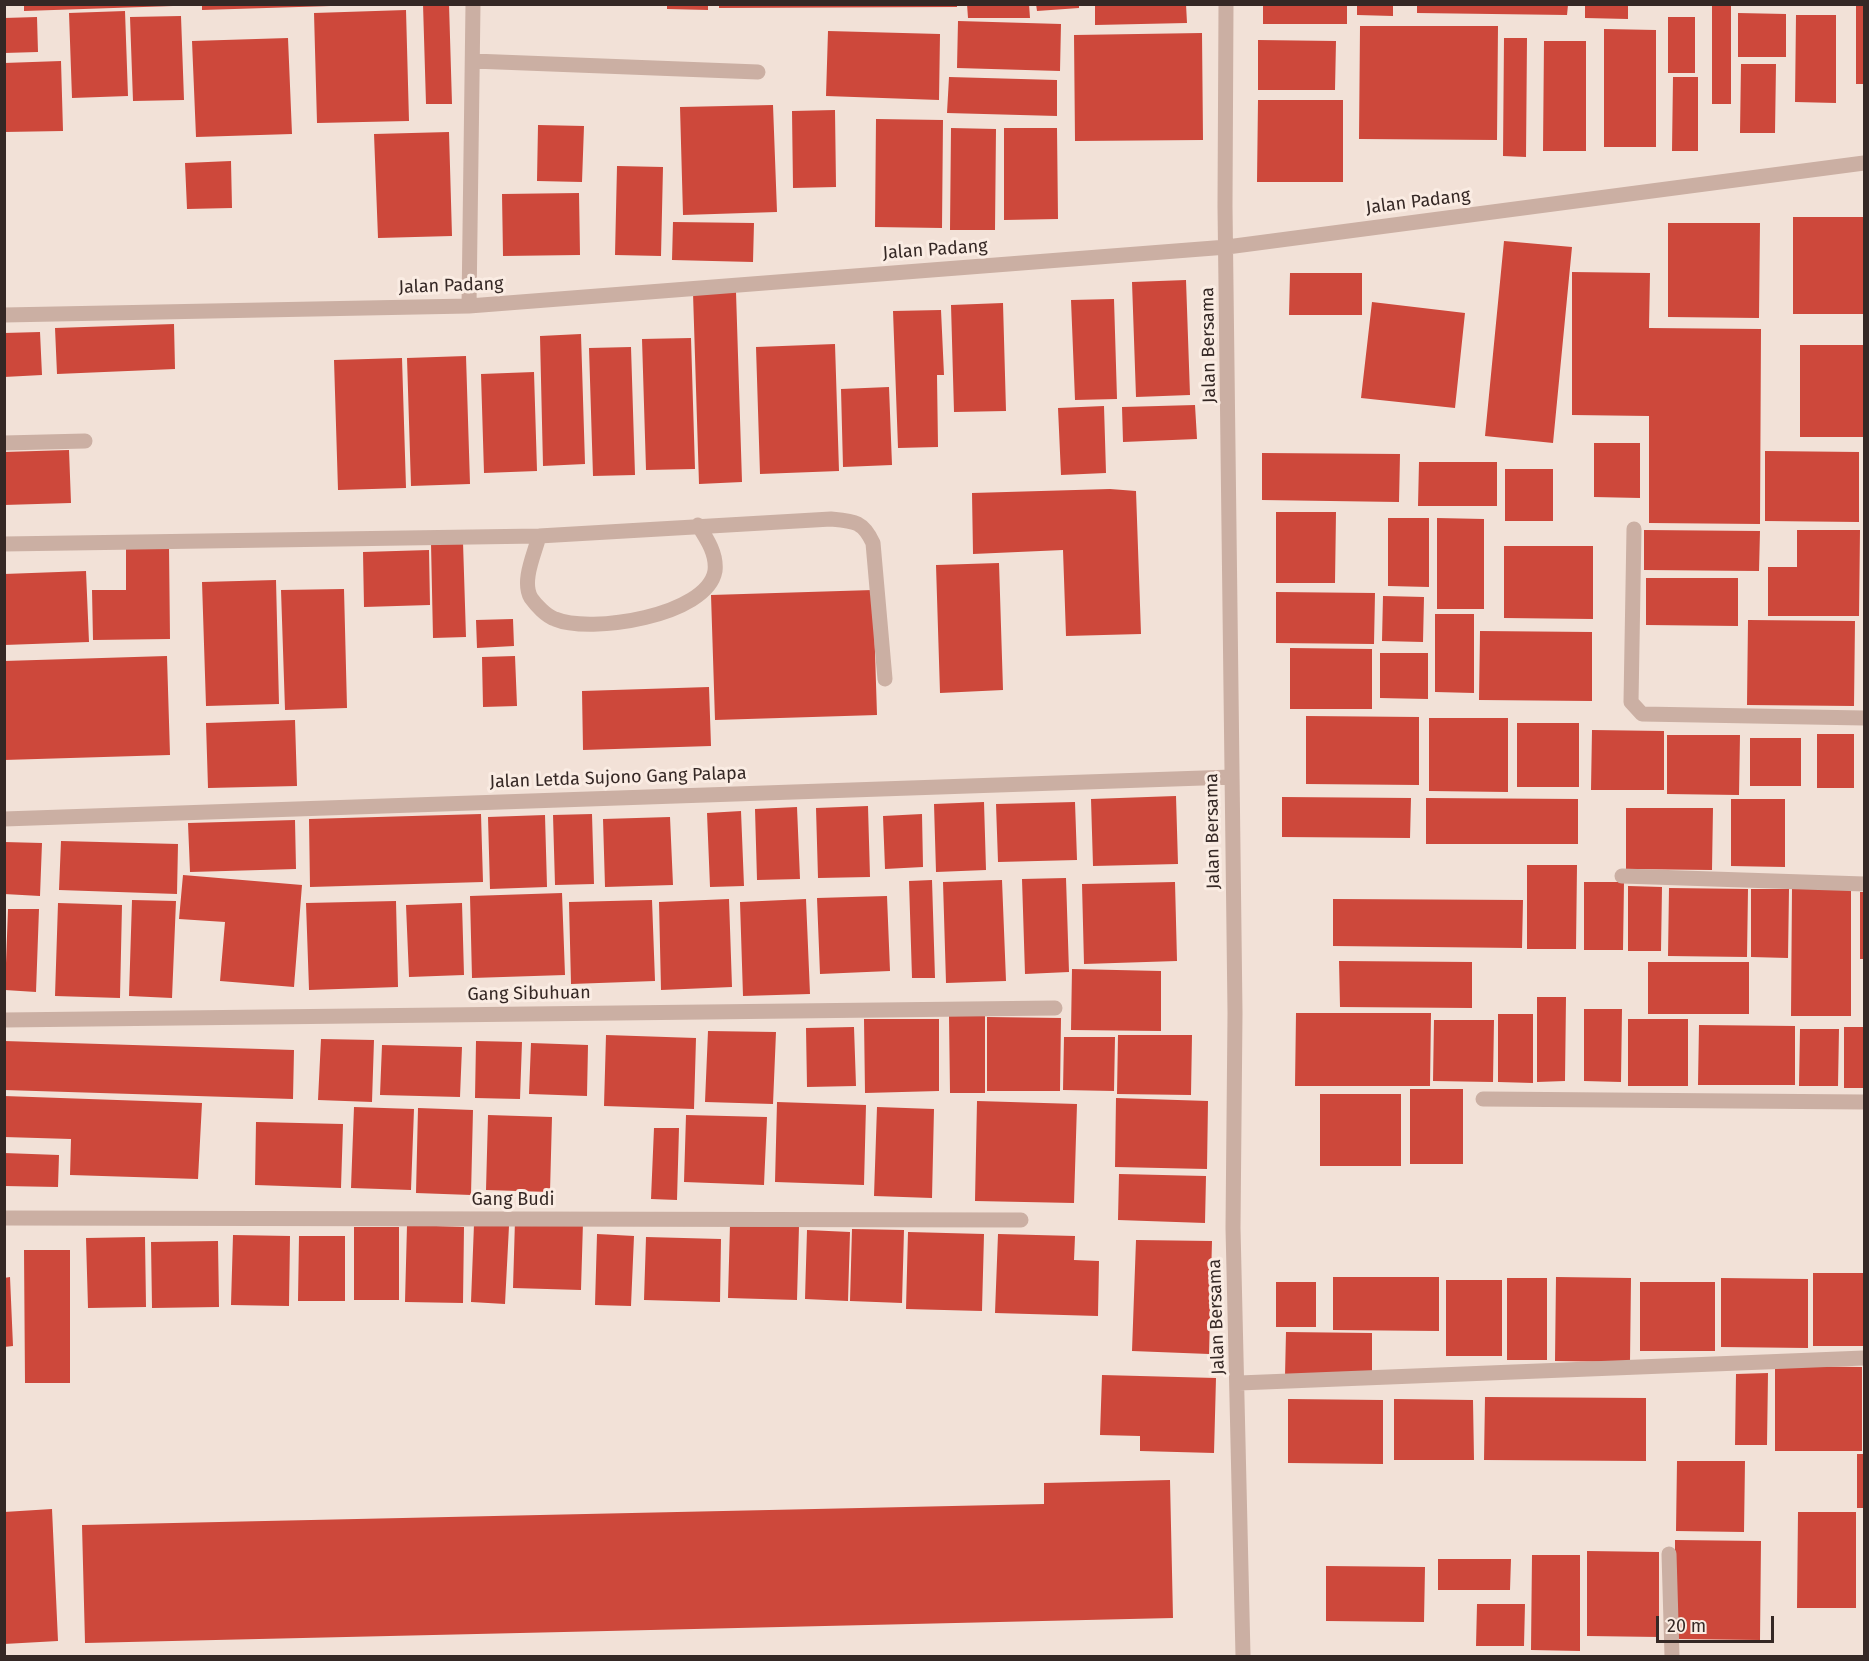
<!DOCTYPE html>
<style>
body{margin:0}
#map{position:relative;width:1869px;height:1661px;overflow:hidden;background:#f2e1d7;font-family:"Fira Sans",sans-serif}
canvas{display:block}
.frame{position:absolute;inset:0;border:6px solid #352825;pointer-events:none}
.scale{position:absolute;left:1656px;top:1616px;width:118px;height:27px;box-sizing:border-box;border:3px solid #352825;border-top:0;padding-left:8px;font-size:18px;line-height:21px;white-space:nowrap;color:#352825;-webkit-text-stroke:4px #faece3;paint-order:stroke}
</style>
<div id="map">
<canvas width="1869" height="1661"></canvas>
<div class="frame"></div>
<div class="scale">20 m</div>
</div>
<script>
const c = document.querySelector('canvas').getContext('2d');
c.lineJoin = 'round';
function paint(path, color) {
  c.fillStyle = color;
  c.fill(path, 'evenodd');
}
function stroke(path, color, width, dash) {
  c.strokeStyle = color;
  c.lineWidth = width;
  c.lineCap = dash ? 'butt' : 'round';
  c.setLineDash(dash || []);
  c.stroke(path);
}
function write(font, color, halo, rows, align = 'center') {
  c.font = font + ' "Fira Sans",sans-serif';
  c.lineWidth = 6;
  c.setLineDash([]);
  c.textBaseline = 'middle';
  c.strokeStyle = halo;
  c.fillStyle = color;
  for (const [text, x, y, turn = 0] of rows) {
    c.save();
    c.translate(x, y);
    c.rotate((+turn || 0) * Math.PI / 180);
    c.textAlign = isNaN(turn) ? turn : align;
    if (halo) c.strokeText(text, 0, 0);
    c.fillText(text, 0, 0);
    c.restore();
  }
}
paint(new Path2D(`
 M24 4H173V6L24 11Z
 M202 4H331V6L202 10Z
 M423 4H449L452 104H426Z
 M667 4H708V10L667 9Z
 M719 4H957V7L719 8Z
 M967 4H1029L1030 18H968Z
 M1036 4H1079V8L1037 11Z
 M1095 4H1186L1187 23 1095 25Z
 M1357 4H1393V16L1357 15Z
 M1585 4H1628V19L1585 18Z
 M1712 4H1731V104H1712Z
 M1856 4H1864V84H1856Z
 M1263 5H1347V24H1263Z
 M1417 5H1568L1567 15 1417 13Z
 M406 10 409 121 317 123 314 13Z
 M125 11 128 96 72 98 69 13Z
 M1738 13 1786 14V57H1738Z
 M1796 15H1836V103L1795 102Z
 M181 16 184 100 133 101 130 17Z
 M37 17 38 52 4 53V18Z
 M1668 17H1695V73H1668Z
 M958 21 1061 24 1060 71 957 68Z
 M1360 26H1498L1497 140 1359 139Z
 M1604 29 1656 30V147H1604Z
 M828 31 940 34 939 100 826 96Z
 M1202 33 1203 140 1075 141 1074 35Z
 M288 38 292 134 196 137 192 41Z
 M1504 38H1527L1526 157 1503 156Z
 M1258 40 1336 41 1335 90H1258Z
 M1544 41H1586V151H1543Z
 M61 61 63 131 4 132V63Z
 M1741 64H1776L1775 133H1740Z
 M949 77 1057 80V116L947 113Z
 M1673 77H1698V151H1672Z
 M1258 100H1343V182H1257Z
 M773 105 777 212 683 215 680 107Z
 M835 110 836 187 793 188 792 111Z
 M876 119 943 120 942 228 875 227Z
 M538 125 584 126 582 182 537 181Z
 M951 128 996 129 995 230H950Z
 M1004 128H1057L1058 219 1004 220Z
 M449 132 452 236 378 238 374 134Z
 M231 161 232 208 187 209 185 163Z
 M617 166 663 167 661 256 615 255Z
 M579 193 580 255 503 256 502 194Z
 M1793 217H1864V314H1793Z
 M673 222 754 223 753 262 672 260Z
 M1668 223H1760L1759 318 1668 317Z
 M1504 241 1572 247 1553 443 1485 436Z
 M1572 272 1650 273 1649 328 1761 329 1760 524 1649 523V416L1572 415Z
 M1290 273H1362V315H1289Z
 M1186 280 1190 395 1136 397 1132 282Z
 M736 292 742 482 699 484 693 293Z
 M1114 299 1117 399 1075 400 1071 300Z
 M1372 302 1465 313 1455 408 1361 398Z
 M1003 303 1006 411 954 412 951 305Z
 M941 310 944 375H937L938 447 898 448 893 311Z
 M174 324 175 369 57 374 55 328Z
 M40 332 42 375 4 377V333Z
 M581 334 585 464 543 466 540 336Z
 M691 338 695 469 646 470 642 339Z
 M835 344 839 471 760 474 756 347Z
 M1800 345H1864V437H1800Z
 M631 347 635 475 593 476 589 348Z
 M466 356 470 484 411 486 407 358Z
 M402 358 406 488 338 490 334 360Z
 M534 372 537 471 484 473 481 374Z
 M889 387 892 465 843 467 841 389Z
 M1195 405 1197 439 1123 442 1122 407Z
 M1104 406 1106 473 1061 475 1058 408Z
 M1594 443H1640V498L1594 497Z
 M69 450 71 503 4 505V452Z
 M1765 451 1859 452V522L1765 521Z
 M1262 453 1400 454 1399 502 1262 500Z
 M1419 462H1497V506H1418Z
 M1505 469H1553V521H1505Z
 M1110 489 1136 491 1141 634 1066 636 1063 550 973 554 972 493Z
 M1276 512H1336L1335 583H1276Z
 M1388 518H1429V587L1388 586Z
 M1437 518 1484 519V609H1437Z
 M1644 530 1760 531 1759 571 1644 570Z
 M1797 530H1860L1859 616H1768V567H1797Z
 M463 542 466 637 433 638 431 543Z
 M1504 546H1593V619L1504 618Z
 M169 547 170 639 93 640 92 590H126V548Z
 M429 550 430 605 364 607 363 552Z
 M999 563 1003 690 940 693 936 565Z
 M86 571 89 642 4 645V574Z
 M1646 578H1738V626L1646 625Z
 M276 580 279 704 206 706 202 582Z
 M344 589 347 708 285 710 281 590Z
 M873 590 877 715 715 720 711 595Z
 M1276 592 1375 593 1374 644 1276 643Z
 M1383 596 1424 597 1423 642 1382 641Z
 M1435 614H1474V693L1435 692Z
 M513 619 514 646 477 648 476 620Z
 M1748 620 1855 621 1854 706 1747 705Z
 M1480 631 1592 632V701L1479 700Z
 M1290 648 1372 649V709H1290Z
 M1380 653H1428V699L1380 698Z
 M167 656 170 755 4 760V661Z
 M515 656 517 706 483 707 482 657Z
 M709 687 711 746 583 750 582 691Z
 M1306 716 1419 717V785L1306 784Z
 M1429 718H1508V792L1429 791Z
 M295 720 297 786 208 788 206 723Z
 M1517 723H1579V787H1517Z
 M1592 730 1664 731V790H1591Z
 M1817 734H1854V788H1817Z
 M1667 735H1740L1739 795 1667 794Z
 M1750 738H1801V786H1750Z
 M1176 796 1178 864 1093 866 1091 799Z
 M1282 797 1411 798 1410 838 1282 837Z
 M1426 798 1578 799V844H1426Z
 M1731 799H1785V867L1731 866Z
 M984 802 986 870 936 872 934 804Z
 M1075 802 1077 860 998 862 996 804Z
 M868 806 870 877 818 878 816 808Z
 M797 807 800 879 757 880 755 809Z
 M1626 808H1713L1712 870 1626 869Z
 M741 811 744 886 710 887 707 813Z
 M481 814 483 882 310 887 309 819Z
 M592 814 594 884 555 885 553 815Z
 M922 814 923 867 885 869 883 816Z
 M545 815 547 887 490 889 488 817Z
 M670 817 673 885 605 887 603 819Z
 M295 820 296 869 190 872 188 823Z
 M61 841 178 844 177 894 59 890Z
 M4 842 42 843 40 896 4 894Z
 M1527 865H1577L1576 949H1527Z
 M183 875 302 885 294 987 220 981 225 922 179 919Z
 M1066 878 1069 972 1025 974 1022 879Z
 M932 880 935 978H912L909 881Z
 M1002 880 1006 981 946 983 943 882Z
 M1175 882 1177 961 1084 964 1082 884Z
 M1584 882H1624L1623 950H1584Z
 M1628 886 1662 887 1661 951H1628Z
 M1669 888 1748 889 1747 957 1668 956Z
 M1751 889H1789L1788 958 1751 957Z
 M1792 889H1851V1016H1791Z
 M1860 892H1864V959H1860Z
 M562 893 565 975 472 978 470 896Z
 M887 896 890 971 820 974 817 898Z
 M729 899 732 987 661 990 659 902Z
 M806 899 810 994 743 996 740 902Z
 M1333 899 1523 900 1522 948 1333 946Z
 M132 900 176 901 172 998 129 996Z
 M652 900 655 981 571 984 569 902Z
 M396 901 398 987 309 990 306 903Z
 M58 903 122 905 120 998 55 996Z
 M462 903 464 975 409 977 406 905Z
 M8 909H39L36 992 5 990Z
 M1339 961 1472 962V1008L1340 1007Z
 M1648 962H1749V1014H1648Z
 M1072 969 1161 971V1031L1071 1030Z
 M1537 997H1566L1565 1081 1537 1082Z
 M1584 1009H1622L1621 1082 1584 1081Z
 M1296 1013H1431L1430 1086H1295Z
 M1498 1014H1533V1083L1498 1082Z
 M949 1016H985V1093H950Z
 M987 1017 1061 1018 1060 1091H987Z
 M864 1019H939V1091L865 1093Z
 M1628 1019H1688V1086H1628Z
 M1434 1020H1494L1493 1082 1433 1081Z
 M1699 1025 1795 1026V1085H1698Z
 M854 1027 856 1086 807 1087 806 1028Z
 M1844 1027H1864V1088H1844Z
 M1800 1029H1839L1838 1086H1799Z
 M708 1031 776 1032 773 1104 705 1102Z
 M606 1035 696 1038 694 1109 604 1106Z
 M1118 1035H1192L1191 1095 1117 1094Z
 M1064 1037H1115L1114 1091 1063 1090Z
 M321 1039 374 1040 372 1102 318 1100Z
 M4 1041 294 1050 293 1099 4 1090Z
 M476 1041 522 1042 520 1099 475 1098Z
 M531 1043 588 1045 587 1096 529 1094Z
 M382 1045 462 1047 460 1097 380 1095Z
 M1410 1089H1463V1164H1410Z
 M1320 1094H1401V1166H1320Z
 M4 1096 202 1103 198 1179 70 1175 71 1139 4 1137Z
 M1116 1098 1208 1101 1207 1169 1115 1167Z
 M977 1101 1077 1104 1074 1203 975 1201Z
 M777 1102 866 1105 864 1185 775 1182Z
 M354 1107 414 1109 411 1190 351 1188Z
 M877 1107 934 1109 932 1198 874 1196Z
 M418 1108 473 1110 471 1195 416 1193Z
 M488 1115 552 1117 550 1192 486 1190Z
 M686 1115 767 1117 764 1185 684 1182Z
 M256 1122 343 1124 341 1188 255 1185Z
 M654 1128H679L677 1200 651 1199Z
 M4 1153 59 1155 58 1187 4 1186Z
 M1119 1174 1206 1176 1205 1223 1118 1220Z
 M515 1220 583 1222 581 1290 513 1288Z
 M474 1224 509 1226 505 1304 471 1302Z
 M730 1224 799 1226 797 1300 728 1298Z
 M407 1225 464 1227 463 1303 405 1302Z
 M354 1227H399V1300H354Z
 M852 1229 904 1230 902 1303 850 1301Z
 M807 1230 850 1232 848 1301 805 1299Z
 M908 1232 984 1234 982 1311 906 1309Z
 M597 1234 634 1236 631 1306 595 1305Z
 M998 1234 1075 1236 1074 1260 1099 1261 1098 1316 995 1313Z
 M233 1235 290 1236 289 1306 231 1305Z
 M299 1236H345V1301H298Z
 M145 1237 146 1307 88 1308 86 1238Z
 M646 1237 721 1239 720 1302 644 1300Z
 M1136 1240 1212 1241 1209 1354 1132 1351Z
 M218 1241 219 1307 152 1308 151 1242Z
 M24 1250H70V1383H25Z
 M1813 1273H1864V1346H1813Z
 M10 1277 13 1346 4 1347V1278Z
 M1333 1277H1439V1331L1333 1330Z
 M1556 1277 1631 1278 1630 1362 1555 1361Z
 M1507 1278H1547V1360H1507Z
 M1721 1278 1808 1279V1348L1721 1347Z
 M1446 1280H1502V1356H1446Z
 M1276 1282H1316V1327H1276Z
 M1640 1282H1715V1351H1640Z
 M1286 1332 1372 1333V1376H1285Z
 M1775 1366 1862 1367V1451H1775Z
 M1768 1373 1767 1445H1735L1736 1374Z
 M1102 1375 1216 1378 1214 1453 1140 1451V1436L1100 1435Z
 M1485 1397 1646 1398V1461L1484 1460Z
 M1288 1399 1383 1400V1464L1288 1463Z
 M1394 1399 1473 1400 1474 1460H1394Z
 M1857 1454H1864V1508H1857Z
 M1677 1461H1745L1744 1532 1676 1531Z
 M1170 1480 1173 1618 85 1643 82 1525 1044 1504V1483Z
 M52 1509 58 1641 4 1644V1512Z
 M1798 1512H1856V1608H1797Z
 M1675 1540 1761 1541 1760 1640 1675 1639Z
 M1587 1551 1659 1552V1637L1587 1636Z
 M1532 1555H1580V1651L1531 1650Z
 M1438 1559H1511L1510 1590H1438Z
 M1326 1566 1425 1567 1424 1622 1326 1621Z
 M1477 1604H1525L1524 1646H1476Z`), '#cd483b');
stroke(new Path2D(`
 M1226 4 1225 206 1235 1013 1233 1228 1243 1656
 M473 61 758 72
 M469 306 473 4
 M4 315 469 306 1227 247 1864 163
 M4 443 85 441
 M1634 529 1631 702 1642 714 1864 718
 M539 536C535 553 521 581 531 598 536 605 546 616 555 619 590 634 707 616 715 571 717 554 707 539 698 525
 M4 544 539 536 831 519C854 521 863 521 873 543L885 679
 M4 819 1232 777
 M1622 876 1864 884
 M4 1020 1055 1008
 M1483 1099 1864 1102
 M4 1218 1021 1220
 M1239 1383 1864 1358
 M1669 1554 1672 1656`), '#cbafa3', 15);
write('18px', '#352825', '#faece3', [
 ["Jalan Padang",1418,202,-7],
 ["Jalan Padang",935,250,-4],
 ["Jalan Padang",451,286,-2],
 ["Jalan Bersama",1209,345,-91],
 ["Jalan Letda Sujono Gang Palapa",618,778,-2],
 ["Jalan Bersama",1213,831,-91],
 ["Gang Sibuhuan",529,994,-1],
 ["Gang Budi",513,1200],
 ["Jalan Bersama",1217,1317,-92]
]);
</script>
